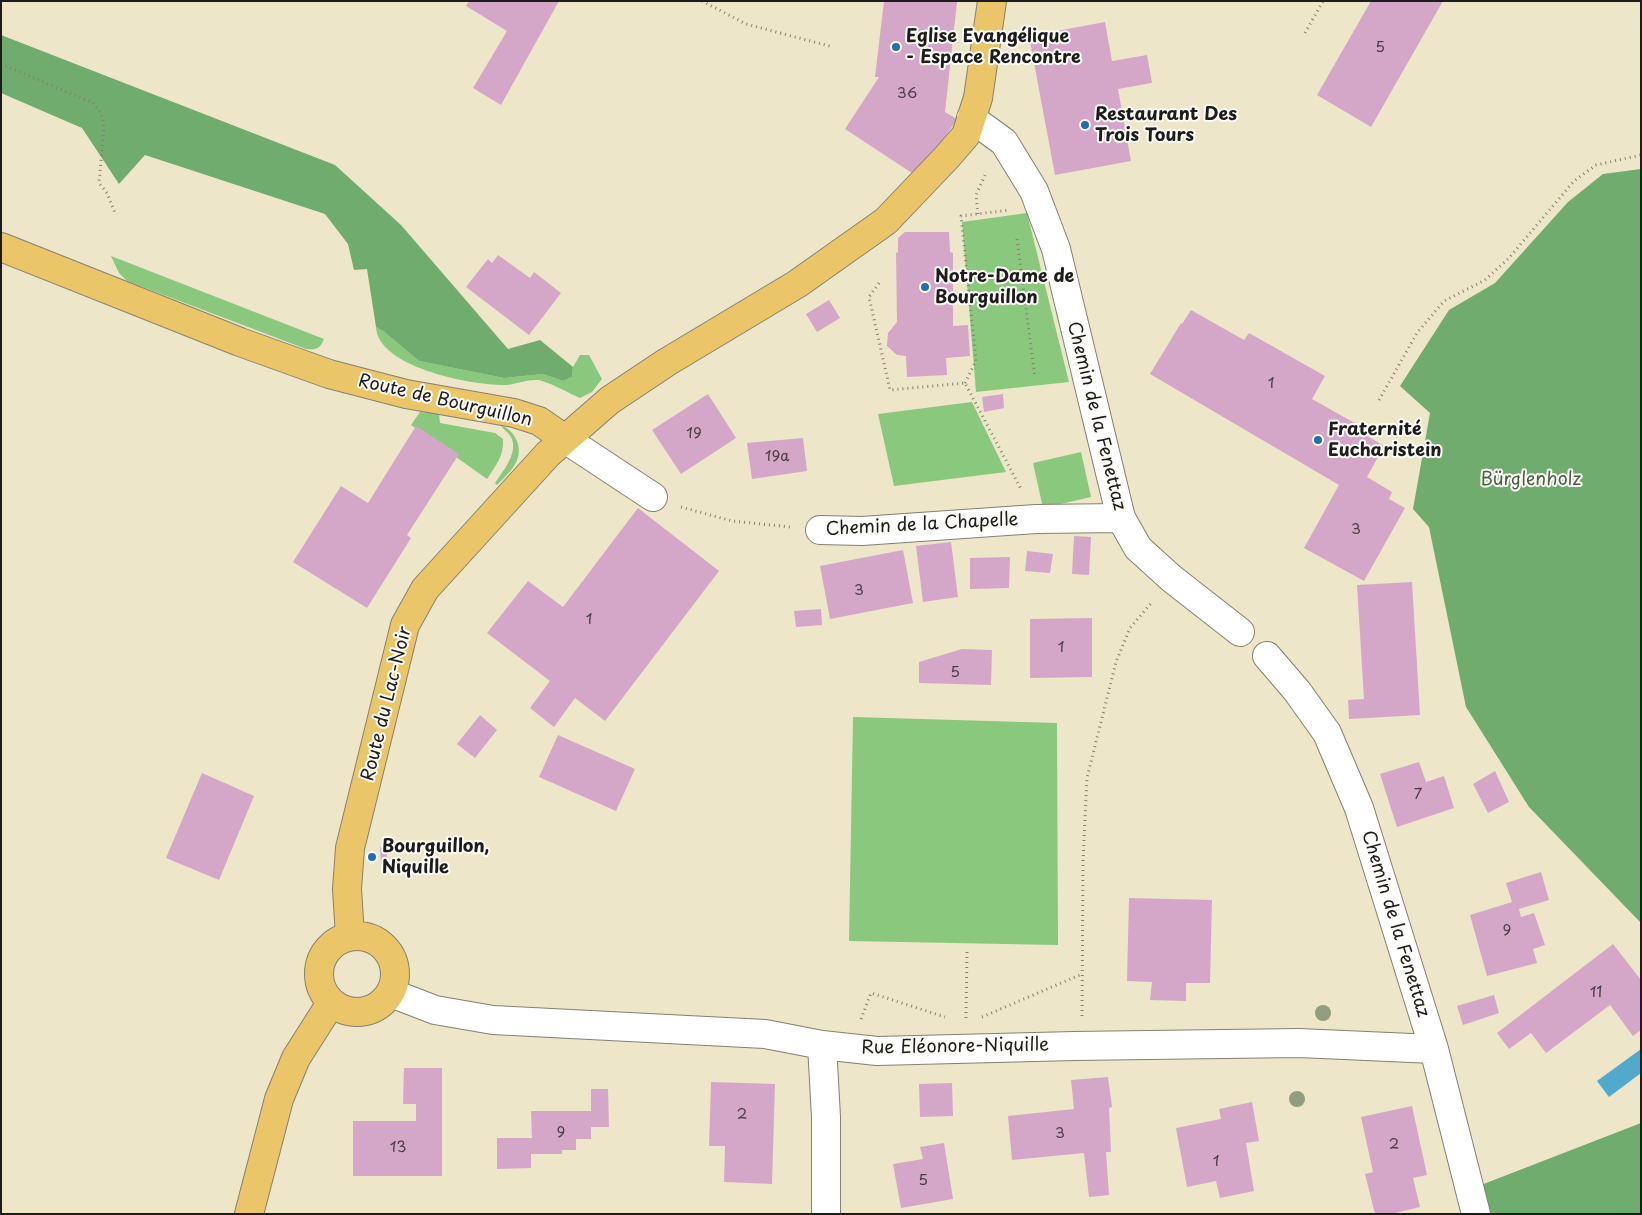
<!DOCTYPE html>
<meta charset="utf-8">
<style>
body{margin:0}
#map{position:relative;width:1642px;height:1215px;overflow:hidden;background:#ede6c9;font-family:"Playpen Sans",sans-serif}
canvas{display:block}
.frame{position:absolute;inset:0;border:2px solid #1c1c1c;pointer-events:none}
</style>
<div id="map">
<canvas width="1642" height="1215"></canvas>
<div class="frame"></div>
</div>
<script>
const c = document.querySelector('canvas').getContext('2d');
c.lineJoin = 'round';
function paint(path, color) {
  c.fillStyle = color;
  c.fill(path, 'evenodd');
}
function stroke(path, color, width, dash) {
  c.strokeStyle = color;
  c.lineWidth = width;
  c.lineCap = dash ? 'butt' : 'round';
  c.setLineDash(dash || []);
  c.stroke(path);
}
function write(font, color, halo, rows, align = 'center') {
  c.font = font + ' "Playpen Sans",sans-serif';
  c.lineWidth = 4;
  c.setLineDash([]);
  c.textBaseline = 'middle';
  c.strokeStyle = halo;
  c.fillStyle = color;
  for (const [text, x, y, turn = 0] of rows) {
    c.save();
    c.translate(x, y);
    c.rotate((+turn || 0) * Math.PI / 180);
    c.textAlign = isNaN(turn) ? turn : align;
    if (halo) c.strokeText(text, 0, 0);
    c.fillText(text, 0, 0);
    c.restore();
  }
}
paint(new Path2D(`
 M1027 213 1069 382 976 392 962 222Z
 M111 256 324 339C320 349 316 350 306 349L127 281 119 273Z
 M376 327 383 331 419 361 504 378 543 374 563 381 572 377 573 367 580 355H589L602 379 592 392 580 398C571 394 547 381 538 380 525 379 513 386 500 385 468 384 378 367 376 327Z
 M972 402 1006 472 894 486 878 414Z
 M420 412 439 414 440 423 495 433 503 439C504 456 496 465 487 479L411 425Z
 M500 425C508 428 513 432 517 441 524 460 510 472 497 485L495 483C503 471 519 452 511 437 508 432 503 429 500 425Z
 M1081 452 1091 497 1043 508 1033 463Z
 M853 717 1057 723 1058 945 849 941Z`), '#8ac87e');
paint(new Path2D(`
 M1 35 335 165 401 225 508 349 540 340 573 367 572 377 563 381 543 374 504 378 419 361 383 331 376 327 367 269 354 270 348 244 325 214 145 155 119 184 82 128 1 93Z
 M1641 169V923L1529 807 1466 707 1429 527 1413 509 1430 413 1400 386 1449 310 1495 283 1568 202 1603 174Z
 M1641 1123V1214H1486L1481 1185Z`), '#6fac6d');
paint(new Path2D(`
 M1641 1049V1073L1609 1097 1597 1081Z`), '#52a9ce');
paint(new Path2D(`
 M469 1H559L501 105 473 88 507 31 466 6Z
 M884 1 957 2 945 112 957 119 918 177 845 129 879 77H875Z
 M1371 1H1443L1371 127 1317 95Z
 M1105 22 1112 61 1147 55 1152 83 1118 89 1131 161 1055 175 1029 36Z
 M905 232H949L950 252 953 253V326L968 325 970 356 946 358 947 375 907 377 906 356 897 355 887 346 888 333 897 322 896 253 898 252V238Z
 M498 255 530 278 534 272 561 293 529 335 466 287 488 259 492 263Z
 M829 300 840 318 817 332 806 314Z
 M1191 310 1244 340 1249 333 1325 376 1312 399 1367 430 1364 434 1384 446 1367 477 1392 492 1389 499 1405 508 1364 581 1304 548 1339 485 1150 374 1181 323 1182 324Z
 M708 394 736 438 681 474 652 430Z
 M1003 394 1004 408 984 412 982 397Z
 M416 426 459 454 407 535 411 538 367 608 293 562 341 486 368 503Z
 M803 438 807 471 752 479 747 443Z
 M638 508 719 571 605 721 575 698 554 727 530 708 550 681 487 633 528 581 563 607Z
 M1074 536 1091 537 1089 575 1072 574Z
 M951 542 958 597 923 602 916 546Z
 M903 550 913 603 830 619 820 566Z
 M1027 551 1053 554 1050 573 1025 571Z
 M1010 557 1009 588 970 589V558Z
 M1412 582 1420 715 1349 719 1348 700 1364 699 1357 585Z
 M821 609 822 625 796 627 794 611Z
 M1092 618V677L1030 678V619Z
 M962 649 992 650 991 685 919 683V662Z
 M480 715 497 730 475 758 457 744Z
 M558 735 635 769 616 811 539 777Z
 M1419 762 1426 782 1444 776 1454 808 1397 827 1380 774Z
 M1495 771 1509 802 1488 813 1473 784Z
 M202 773 254 796 219 880 166 858Z
 M380 847H387V865H381Z
 M1541 872 1549 900 1519 909 1521 917 1534 913 1545 945 1533 949 1537 963 1487 976 1470 915 1512 902 1506 883Z
 M1129 898 1212 900 1210 983H1186V1001L1150 1000 1152 982 1127 981Z
 M1613 944 1641 980V1030L1633 1036 1610 1005 1546 1053 1531 1033 1509 1049 1497 1033Z
 M1494 995 1499 1013 1463 1025 1457 1006Z
 M404 1068H442V1176H353V1121H416V1104H403Z
 M1108 1077 1112 1107 1109 1108 1111 1152H1106L1109 1195 1089 1197 1084 1153 1012 1160 1008 1116 1074 1109 1071 1080Z
 M711 1082 775 1084 772 1184 724 1182 725 1146H709Z
 M952 1083 953 1116 920 1117 919 1084Z
 M591 1089H608L609 1127H591V1139H576V1150H562V1154H531V1168L497 1169V1138H532L531 1111H591Z
 M1252 1102 1259 1141 1246 1143 1254 1191 1220 1198 1216 1181 1187 1187 1176 1128 1221 1119 1219 1109Z
 M1412 1106 1427 1175 1413 1178 1420 1207 1391 1214H1375L1365 1174 1373 1172 1361 1117Z
 M944 1143 953 1199 901 1208 893 1164 923 1159 920 1147Z`), '#d4a7c9');
const minor = new Path2D(`
 M971 118 1004 142 1034 191 1056 249 1121 518 1138 548 1171 578 1240 632
 M565 439 653 497
 M820 530 862 531 1036 519 1121 518
 M1267 656 1297 691 1327 733 1359 808 1434 1049 1476 1214
 M391 993 435 1010 493 1020 765 1034 822 1045 877 1051 1074 1046 1299 1043 1434 1049
 M822 1045 826 1117V1214`);
const major = new Path2D(`
 M1 247 240 342 329 374 406 394 514 413 539 421 565 439
 M319 974a38 38 0 1 1 76 0a38 38 0 1 1-76 0Z
 M350 936 347 889 350 848 405 625 425 589 548 454 610 400 667 362 797 284 886 221 947 157 966 135 978 98 992 1
 M249 1214 279 1099 296 1058 331 1003`);
stroke(minor, '#848172', 30);
stroke(major, '#848172', 30);
stroke(new Path2D(`
 M702 1 746 24 833 47
 M1305 33 1323 1
 M1 64 93 103 101 113 104 127 99 183 107 193 115 213
 M978 214 976 195 986 173
 M1017 239 1035 378
 M879 283 869 297 890 390 965 383 1021 489
 M965 383 976 361 961 216 1010 210
 M1379 400 1417 333 1444 301 1485 280 1509 258 1574 181 1596 165 1641 155
 M681 507 732 521 790 527
 M1082 1016 1083 861 1087 778 1116 662 1130 628 1152 602
 M982 1017 1082 974
 M966 1018 967 950
 M861 1019 871 993 945 1017`), '#848172', 3, [1, 4]);
stroke(minor, '#fff', 28);
stroke(major, '#ebc669', 28);
c.fillStyle = '#929d7f';
for (const [x, y] of [
 [1323,1013],
 [1297,1099]
]) {
  c.beginPath();
  c.arc(x, y, 8, 0, 2 * Math.PI);
  c.fill();
}
for (const [x, y, r, color] of [
 [896,47,5,"#1f6fb2"],
 [1085,125,5,"#1f6fb2"],
 [925,287,5,"#1f6fb2"],
 [1318,440,5,"#1f6fb2"],
 [372,857,5,"#1f6fb2"]
]) {
  const dot = new Path2D();
  dot.arc(x, y, r, 0, 2 * Math.PI);
  c.fillStyle = color;
  c.fill(dot);
  stroke(dot, '#fdfcf7', 2);
}
write('15px', '#4a3f47', null, [
 ["5",1380,48],
 ["36",907,94],
 ["1",1271,384],
 ["19",694,434],
 ["19a",777,457],
 ["3",1356,530],
 ["3",859,591],
 ["1",589,620],
 ["1",1061,648],
 ["5",955,673],
 ["7",1418,795],
 ["9",1507,931],
 ["11",1596,993],
 ["2",742,1115],
 ["9",561,1133],
 ["3",1060,1134],
 ["2",1394,1145],
 ["13",398,1148],
 ["1",1216,1162],
 ["5",923,1181]
]);
write('bold 18px', '#1c1c1c', '#fdfcf7', [
 ["Eglise Evangélique",906,37],
 ["- Espace Rencontre",906,58],
 ["Restaurant Des",1095,115],
 ["Trois Tours",1095,136],
 ["Notre-Dame de",935,277],
 ["Bourguillon",935,298],
 ["Fraternité",1328,430],
 ["Eucharistein",1328,451],
 ["Bourguillon,",382,847],
 ["Niquille",382,868]
], 'left');
write('18px', '#1c1c1c', '#fdfcf7', [
 ["Route de Bourguillon",445,401,13],
 ["Chemin de la Fenettaz",1096,416,76],
 ["Chemin de la Chapelle",922,525,-3],
 ["Route du Lac-Noir",387,704,-76],
 ["Chemin de la Fenettaz",1395,924,73],
 ["Rue Eléonore-Niquille",955,1047,-1]
]);
write('18px', '#486143', '#fdfcf7', [
 ["Bürglenholz",1531,480]
]);
</script>
